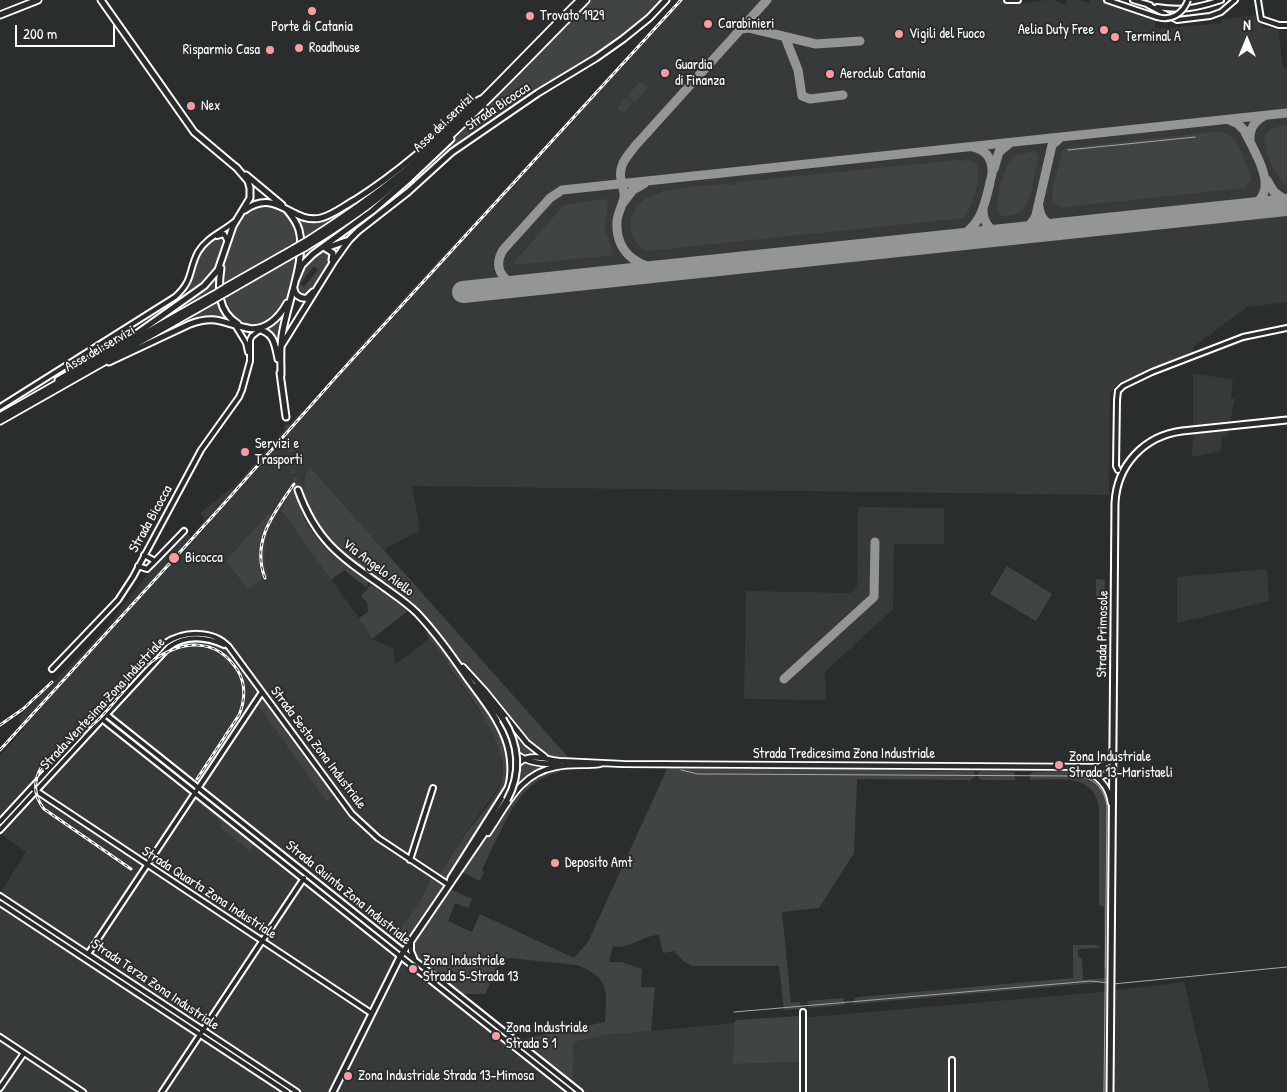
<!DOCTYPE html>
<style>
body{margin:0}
#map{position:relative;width:1287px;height:1092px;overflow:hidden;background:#2a2d2e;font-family:"Patrick Hand",sans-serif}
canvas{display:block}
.north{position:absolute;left:1222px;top:15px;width:50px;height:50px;-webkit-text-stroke:4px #2a2d2e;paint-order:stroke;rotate:0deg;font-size:14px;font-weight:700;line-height:20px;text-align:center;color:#fff}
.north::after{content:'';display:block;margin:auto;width:18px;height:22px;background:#fff;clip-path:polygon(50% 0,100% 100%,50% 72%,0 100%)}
.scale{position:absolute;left:15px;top:25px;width:100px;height:22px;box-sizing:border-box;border:2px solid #fff;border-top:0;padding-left:6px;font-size:15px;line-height:18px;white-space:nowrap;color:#fff;-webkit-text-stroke:4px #2a2d2e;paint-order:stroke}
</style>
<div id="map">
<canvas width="1287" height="1092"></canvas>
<div class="north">N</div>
<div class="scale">200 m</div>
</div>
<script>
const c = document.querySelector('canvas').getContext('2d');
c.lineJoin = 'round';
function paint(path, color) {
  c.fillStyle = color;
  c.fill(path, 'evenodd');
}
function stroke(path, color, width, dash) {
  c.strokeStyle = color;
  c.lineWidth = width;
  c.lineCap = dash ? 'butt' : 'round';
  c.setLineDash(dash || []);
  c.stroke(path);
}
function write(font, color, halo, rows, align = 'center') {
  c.font = font + ' "Patrick Hand",sans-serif';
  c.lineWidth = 4;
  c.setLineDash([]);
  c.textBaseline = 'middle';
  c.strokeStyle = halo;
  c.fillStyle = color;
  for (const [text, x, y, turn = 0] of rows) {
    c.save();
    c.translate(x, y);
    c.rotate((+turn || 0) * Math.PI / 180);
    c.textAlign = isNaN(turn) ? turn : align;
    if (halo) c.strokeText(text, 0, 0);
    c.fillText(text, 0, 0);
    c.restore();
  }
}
paint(new Path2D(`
 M679 0H1004L1008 5 1047 0H1054L1065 5 1067 0H1079L1089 3 1090 0H1117L1158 14 1154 25 1156 29 1222 23V19L1256 15V21H1262L1263 28 1278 27 1283 69 1287 68V302L1247 307 1193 347V352L1118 383 1113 391 1110 392 1109 495 412 486 420 530 384 550 310 467 305 475V488L289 493 281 510 359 618 372 639 393 648 395 664 429 639 449 662 447 665 488 724 500 750 502 780 495 793 464 835 439 875 431 879 416 908 392 940 571 1082 574 1042 606 1035 734 1023 733 1064 799 1062 800 1018 1101 992 1184 982 1210 1092H0V893L26 852 2 835 172 649 163 641 155 648 153 647 149 655 0 818V756L24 729 18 718 103 632 150 571 170 549 186 533 191 537 205 519 200 513 236 484 301 411 303 412 346 364V362L354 352ZM273 516 267 531 264 549V564L268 576 226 561Z
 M1193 374 1233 379 1231 399H1235L1230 421 1193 426Z
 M1228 430 1227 436H1222L1221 451 1192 457 1193 434Z
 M858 507 944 508V544H894L893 609 825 672 826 700 744 699 746 591 851 593 857 586Z
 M1267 569 1269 601 1177 623V577Z`), '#373a3b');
paint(new Path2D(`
 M590 0H664C604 62 522 96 454 148 437 161 422 177 406 192 395 201 382 210 370 219 356 230 345 240 329 245L374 212 432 160Z
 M640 82 648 88 635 103 627 96Z
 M626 98 632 103 623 113 617 108Z
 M1287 124V183L1285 184C1273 173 1265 152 1264 136L1269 130Z
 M1202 133C1209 133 1216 131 1223 133 1239 136 1247 166 1251 180L1244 188 1065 207H1060L1053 202 1052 193 1062 152 1065 148Z
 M1035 151 1037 154 1038 159C1035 171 1031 204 1021 211 1016 215 1009 216 1002 216L999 214C994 202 1004 165 1014 156Z
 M958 160 972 161 977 165C980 181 974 205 963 218L646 251C637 246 631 237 631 226 629 184 699 187 728 184L734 186 738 182Z
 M408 164 307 249 362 214 414 173 367 213 309 254 299 266 302 241 293 214 321 220Z
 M605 199H606L608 202 605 229 613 255 516 265 515 261 564 205Z
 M262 205C332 198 288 358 238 321 232 317 226 311 224 304 216 281 228 231 245 214 250 210 256 208 262 205ZM293 246V258L227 295Z
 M221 236 224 239 223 242C220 253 218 266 211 276 202 289 177 301 163 310V308C173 301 184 294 190 284 200 264 195 245 221 236Z
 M322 250 329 251 332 256 310 293 303 297 298 295C290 276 309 260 322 250ZM314 266 318 270 304 287 300 284Z
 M218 273C217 290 215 306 229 319L211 317 194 320 136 347 213 303 212 292 142 332 206 287Z
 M283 314 279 338 276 340 270 331 265 328Z
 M310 467 568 757 609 760 550 758 544 755 528 743 419 611C389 583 349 566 323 534 312 522 306 505 299 490L305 488V475Z
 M295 491C298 500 300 509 304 518 318 546 343 564 368 581L367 588 344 570 331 580 281 510 289 493Z
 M269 513 273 516C265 537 261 555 268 576L248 589 226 561Z
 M1007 566 1052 594 1036 621 990 594Z
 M1096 579 1105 580 1104 600 1096 599Z
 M371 585 391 597 408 611 372 639 359 618 368 612 367 602 361 596Z
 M426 632H428C459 670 531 743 502 796L451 874 446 879 439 875C448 862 455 849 464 836 474 822 499 796 502 779 509 742 467 693 447 664L449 662 429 639Z
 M483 696 505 718 526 745 542 757 524 758 511 748Z
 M263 698 333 794 327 802 258 705Z
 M525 760 556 765C533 772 525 779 510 797L517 782 519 763Z
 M572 767 574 768C556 772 541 776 528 789 510 805 493 847 482 870L484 872 480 881 462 872 521 787 538 774 557 768Z
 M669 768 973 771 975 773V777L971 779 969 783V780L857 779 854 853 819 908 782 912 791 1003 800 1002 801 1009 784 1010 779 966H692L684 962 674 951 663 953 659 935C642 935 630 950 613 946L609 962H621L642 969 641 987H655L651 1031 606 1035 574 1042 572 1083 519 1040 605 1022C607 990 610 978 577 965L509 958 500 962 485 994H461L415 957 412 946 450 889 472 899 468 908 455 903 448 921 472 932 480 914 574 958 588 942 667 769Z
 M981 771 1013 772 1015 774V780H981L978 777V773Z
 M1033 772C1066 772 1108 764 1109 810L1108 968H1104V907L1099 905V809C1096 772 1056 780 1030 780V774Z
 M196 797 254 844 250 851 220 827 223 823 195 801Z
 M433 878 442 884V888L403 946 398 945 391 940 416 908 431 879Z
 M1073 945H1099L1100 948 1078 949V956L1082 959 1083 980 1108 978V982L853 1004 855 998 859 997 1073 978Z
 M843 998 845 1005 809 1008 807 1001Z
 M799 1016V1062L733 1064 734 1023 736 1020Z`), '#414445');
stroke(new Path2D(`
 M1068 150 1195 137
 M681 770 698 774H713L1076 776C1095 778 1104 788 1107 806L1104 1092
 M1113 984 1287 967
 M734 1012 1091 981 1109 983`), '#a6a7a7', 1);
stroke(new Path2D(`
 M741 29 749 28 816 44 860 41
 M785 37 798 70 802 96 810 99 843 95
 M1229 120 1238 124 1244 130C1258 159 1287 201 1237 210
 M1250 142C1249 130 1253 122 1264 116
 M994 169 999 152 1010 143
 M1267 180 1274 192 1287 201
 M623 203 633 190 645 183
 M1039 207C1041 226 1056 228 1072 227
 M983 210C983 226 994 234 1008 234
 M1012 234C1024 231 1031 226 1036 215L1052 145 1060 138
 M952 240C983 229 985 202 992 174 993 160 987 150 973 147
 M673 269C642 271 615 255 617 221 618 213 622 206 624 198 625 192 622 186 621 179 618 165 628 155 636 145L767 0
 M519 286C501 280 493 267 503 250L550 198 562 190 1287 113
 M784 679 874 597 875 542`), '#949696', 9);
stroke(new Path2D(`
 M463 292 1287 205`), '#949696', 22);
stroke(new Path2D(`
 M286 417 293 472 298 490`), '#3f4243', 5, [5, 2.5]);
const minor = new Path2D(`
 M1007 0H1018
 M1107 0 1157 17
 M1133 0 1150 5
 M1258 0 1261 19 1279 25H1287
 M1148 5 1177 20 1210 16 1221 12 1235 0
 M1157 7C1182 11 1197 8 1221 0
 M217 236 224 234 227 240
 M235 325 246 343 248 352
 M0 407 175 297C194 280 188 271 198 252 206 238 222 232 234 222
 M1118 470 1116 466 1117 400 1118 391 1123 386 1152 372 1243 337 1287 328
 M155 561 184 531
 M138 566 147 569 155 561 144 555
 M52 669 118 600 133 577 201 450 239 397 242 390 250 361V340L252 336 261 329
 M102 711 580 1092
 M98 716 571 1092
 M32 788 371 1013
 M0 822 164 644C182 631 213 629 229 647L352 814 378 838 449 885
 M0 830 169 647C186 635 206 637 224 645
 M410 860 433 788
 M0 896 297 1092
 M0 903 287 1092
 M411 941V951L414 958
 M88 954 262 692
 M0 1037 83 1092
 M0 1088 24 1053
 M162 1092 304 878
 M803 1092V1012
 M952 1092V1060`);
const tertiary = new Path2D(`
 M463 667 485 691 527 743 545 757
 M508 745C520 763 540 764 559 764
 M1100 766 1109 762 1112 756
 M1079 768 1101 776 1113 773
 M512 774C515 766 519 760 528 758 537 755 549 760 559 761 580 762 602 763 623 764L1097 767 1104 768 1113 773
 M1094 775C1104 783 1109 790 1111 803
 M488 833C507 805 520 773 556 767 570 764 586 766 600 764`);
const secondary = new Path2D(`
 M101 0 194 132 238 169
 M246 175 282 205
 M245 210C277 187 292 225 321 218 333 215 344 206 355 200 398 173 437 138 474 103L481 99
 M325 248 333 253 332 260
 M326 248 346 241
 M221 268C218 289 217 311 238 324
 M296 279 302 265 313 254 372 211 410 178 451 139
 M294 289C295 295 300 299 307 298L313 292
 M246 328C265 332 279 318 287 303
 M257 329C274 332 275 344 278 359
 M280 348 334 261 349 240 358 231 408 192 452 152 538 93 596 58 623 39 649 18 666 0
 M109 362 190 324C217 314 223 324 248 328
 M280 373 286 417
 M281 375C281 362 280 349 282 336 286 306 307 259 299 230 297 223 292 216 287 210
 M58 380 132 337 204 286 218 270 233 226 250 198V188L248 181 236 167
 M298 490C316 540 339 556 381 585 393 594 406 602 417 613 436 633 452 656 468 679 482 698 498 718 506 740 511 754 513 774 508 788L451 878 449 885
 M477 685 503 719
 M333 1092 400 957 507 800
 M1110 1092 1115 503C1117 465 1144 436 1182 431L1287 420`);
const primary = new Path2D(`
 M0 15 38 0
 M305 242C340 220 373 197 405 171 467 119 522 57 580 0
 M306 247C332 231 358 214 382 195 455 137 520 67 586 0
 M226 287 293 249
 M227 292 293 254
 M0 416 213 295
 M0 421 213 300`);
stroke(minor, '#fff', 8);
stroke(tertiary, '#fff', 8);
stroke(secondary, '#fff', 9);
stroke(primary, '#fff', 9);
stroke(minor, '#2a2d2e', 4);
stroke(tertiary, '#2a2d2e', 4.5);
stroke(secondary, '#2a2d2e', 5);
stroke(primary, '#2a2d2e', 5.5);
const rail = new Path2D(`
 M265 578C251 541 274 513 294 484
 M0 725 23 709 52 682
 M59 749C73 739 87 731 99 719 117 701 131 678 151 662 181 640 216 636 238 671 246 684 245 701 239 715L197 779
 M0 750 221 507 337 376 681 0
 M42 766C33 781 33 795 44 809L131 869`);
stroke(rail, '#fff', 3);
stroke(rail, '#2a2d2e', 1, [4]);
const minorBridge = new Path2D(`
 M1157 17C1171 21 1183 14 1188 0`);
const secondaryBridge = new Path2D(`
 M503 719C519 744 522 773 507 800`);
const primaryBridge = new Path2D(`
 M293 249 305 242
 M293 254 306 247
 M213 295 226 287
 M213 300 227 292`);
stroke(minorBridge, '#fff', 8, []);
stroke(secondaryBridge, '#fff', 9, []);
stroke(primaryBridge, '#fff', 9, []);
stroke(minorBridge, '#2a2d2e', 4);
stroke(secondaryBridge, '#2a2d2e', 5);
stroke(primaryBridge, '#2a2d2e', 5.5);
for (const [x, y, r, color] of [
 [312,11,5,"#ff9aa2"],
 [530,16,5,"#ff9aa2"],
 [708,24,5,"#ff9aa2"],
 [1104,30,5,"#ff9aa2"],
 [899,34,5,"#ff9aa2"],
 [1115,37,5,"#ff9aa2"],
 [299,48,5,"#ff9aa2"],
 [270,50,5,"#ff9aa2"],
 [665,73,5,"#ff9aa2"],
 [830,74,5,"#ff9aa2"],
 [191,106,5,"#ff9aa2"],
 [245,452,5,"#ff9aa2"],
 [174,558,6,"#ff9aa2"],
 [1059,765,5,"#ff9aa2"],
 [555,863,5,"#ff9aa2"],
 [413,969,5,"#ff9aa2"],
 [496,1036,5,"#ff9aa2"],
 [348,1076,5,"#ff9aa2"]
]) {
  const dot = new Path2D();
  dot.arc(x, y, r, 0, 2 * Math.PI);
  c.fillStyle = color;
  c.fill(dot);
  stroke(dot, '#2a2d2e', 2);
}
write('14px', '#fff', '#2a2d2e', [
 ["Trovato 1929",540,16],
 ["Carabinieri",718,24],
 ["Porte di Catania",312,27,"center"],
 ["Aelia Duty Free",1094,30,"right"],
 ["Vigili del Fuoco",909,34],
 ["Terminal A",1125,37],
 ["Roadhouse",309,48],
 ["Risparmio Casa",260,50,"right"],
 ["Guardia",675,65],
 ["di Finanza",675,81],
 ["Aeroclub Catania",840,74],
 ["Nex",201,106],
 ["Servizi e",255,444],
 ["Trasporti",255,460],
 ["Bicocca",185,558],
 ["Zona Industriale",1069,757],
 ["Strada 13-Maristaeli",1069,773],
 ["Deposito Amt",565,863],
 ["Zona Industriale",423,961],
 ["Strada 5-Strada 13",423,977],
 ["Zona Industriale",506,1028],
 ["Strada 5 1",506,1044],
 ["Zona Industriale Strada 13-Mimosa",358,1076]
], 'left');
write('14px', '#fff', '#2a2d2e', [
 ["Strada Bicocca",498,107,-34],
 ["Asse dei servizi",444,123,-44],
 ["Asse dei servizi",100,349,-30],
 ["Strada Bicocca",151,519,-61],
 ["Via Angelo Aiello",378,568,37],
 ["Strada Primosole",1103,634,-89],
 ["Strada Ventesima Zona Industriale",103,704,-47],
 ["Strada Sesta Zona Industriale",318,748,53],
 ["Strada Tredicesima Zona Industriale",844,754],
 ["Strada Quarta Zona Industriale",209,893,33],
 ["Strada Quinta Zona Industriale",348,893,39],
 ["Strada Terza Zona Industriale",155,985,34]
]);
</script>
